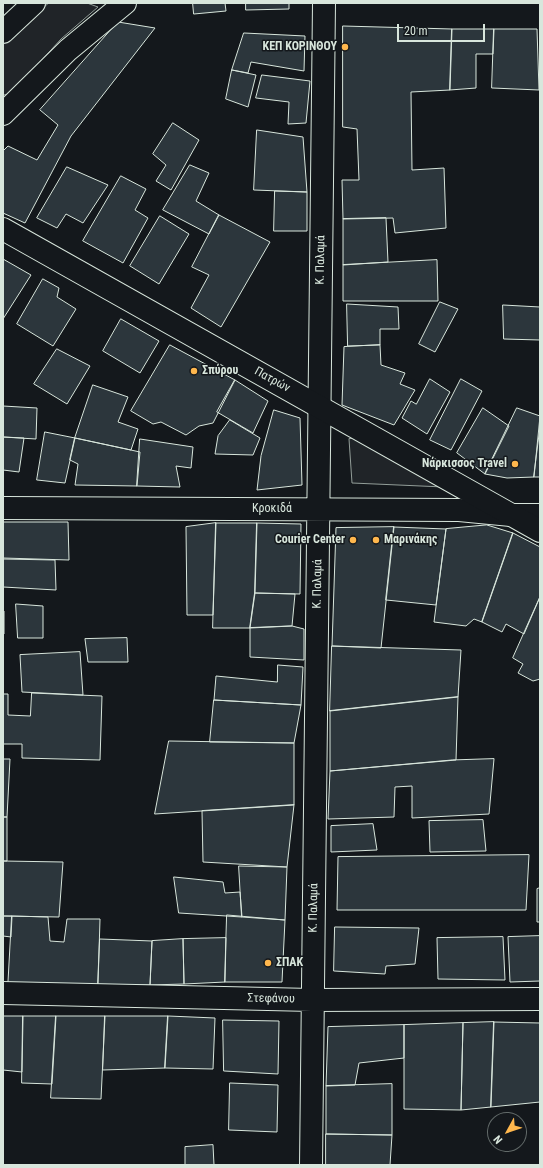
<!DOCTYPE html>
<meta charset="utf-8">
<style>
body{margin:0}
#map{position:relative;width:543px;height:1168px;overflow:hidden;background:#14181c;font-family:"Roboto Condensed",sans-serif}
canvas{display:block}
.frame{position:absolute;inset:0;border:4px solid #d8e6dc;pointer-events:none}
.north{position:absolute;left:487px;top:1112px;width:40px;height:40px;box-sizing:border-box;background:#14181c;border:1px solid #626a69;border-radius:50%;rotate:230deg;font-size:11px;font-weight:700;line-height:16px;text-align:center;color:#d8e6dc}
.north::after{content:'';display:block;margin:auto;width:14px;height:18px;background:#ffb74d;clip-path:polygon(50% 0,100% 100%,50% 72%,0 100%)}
.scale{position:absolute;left:397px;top:24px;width:88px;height:18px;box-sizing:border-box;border:2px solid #d8e6dc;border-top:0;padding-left:5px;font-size:12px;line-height:14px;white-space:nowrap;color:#d8e6dc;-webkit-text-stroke:3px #14181c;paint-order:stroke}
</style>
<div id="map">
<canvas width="543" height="1168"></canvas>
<div class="frame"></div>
<div class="north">N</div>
<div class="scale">20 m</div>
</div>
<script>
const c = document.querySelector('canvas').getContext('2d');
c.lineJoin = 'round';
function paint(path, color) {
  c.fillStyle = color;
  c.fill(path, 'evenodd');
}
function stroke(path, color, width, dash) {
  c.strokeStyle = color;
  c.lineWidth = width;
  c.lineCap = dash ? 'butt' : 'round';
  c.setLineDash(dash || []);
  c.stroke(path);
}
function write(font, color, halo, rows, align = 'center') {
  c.font = font + ' "Roboto Condensed",sans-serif';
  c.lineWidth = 3;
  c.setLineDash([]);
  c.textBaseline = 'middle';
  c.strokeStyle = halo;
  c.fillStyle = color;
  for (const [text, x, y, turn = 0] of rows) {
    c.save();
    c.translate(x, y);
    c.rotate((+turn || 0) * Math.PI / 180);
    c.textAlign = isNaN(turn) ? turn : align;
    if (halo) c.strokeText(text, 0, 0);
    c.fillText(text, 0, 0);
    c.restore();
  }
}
const green = new Path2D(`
 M49 3H87L98 7 61 39 11 94 3 95V44Z
 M359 438 444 487 352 483 349 439Z`);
paint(green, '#202428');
stroke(green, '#939e99', 1);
const building = new Path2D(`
 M193 3H225L226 11 194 14Z
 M246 3H289V9L246 10Z
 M118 22 155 28 71 136 25 223 3 213V151L8 146 37 160 58 125 40 110Z
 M343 26 452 29 450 90 411 92 412 170 444 168 446 228 395 233 393 218 343 219 342 180H359L357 129 343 127Z
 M452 29H494L493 54H476V88L450 90Z
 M494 29H537L539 90 492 88Z
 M244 33 305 36 304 71 251 62 248 73 232 70Z
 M232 70 256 75 248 107 226 99Z
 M262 75 310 81 306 123 288 124 289 102 256 98Z
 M173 123 199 140 171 190 156 181 166 165 153 154Z
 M257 130 303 137 307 192 254 190Z
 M190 165 209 173 196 201 219 215 209 234 163 210Z
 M67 167 108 185 83 223 66 214 57 228 37 218Z
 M121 176 146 189 135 210 148 218 123 263 83 241Z
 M275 191 307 192V231H274Z
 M219 215 270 242 221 327 191 308 209 275 192 267Z
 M160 216 189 234 159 284 130 266Z
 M386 218 388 262 343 265V219Z
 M3 259 31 275 3 319Z
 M437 260 438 301H343V265Z
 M43 279 59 288 57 297 76 309 53 346 17 324Z
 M440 302 458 309 435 352 419 344Z
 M347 304 398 307 399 329H380V345L348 346Z
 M503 305 540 307V340L504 339Z
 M121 319 159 341 140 373 103 351Z
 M170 345 235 380 213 423 199 426 186 435 161 422 153 424 131 411Z
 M380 345 381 365 405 373 400 384 415 390 394 425 342 405 344 347Z
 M57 349 90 366 67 404 34 384Z
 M430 379 450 392 427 434 402 418 411 401 416 404Z
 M461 379 482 391 451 450 430 440Z
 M235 380 268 401 253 433 217 412Z
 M93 385 128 397 118 422 138 429 131 450 75 438Z
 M3 406 37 408 36 439 3 437Z
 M483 408 509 426 485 474 457 453Z
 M517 408 540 416 534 477 507 478 485 474Z
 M274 410 300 418 302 485 257 490 261 456Z
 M230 420 260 438 253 455 215 454 218 436Z
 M540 427V477H534Z
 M45 432 75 438 65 483 37 480Z
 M3 437 24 438 19 472 3 470Z
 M75 438 140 452 137 486 75 485 78 464 70 460Z
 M140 439 193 447 191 468 176 466 180 487 137 486Z
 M3 522H68L69 560 3 558Z
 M216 523H257L255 593 250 628H213Z
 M216 523 213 615H187L186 527Z
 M257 523 301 524 300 594 255 593Z
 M487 525 513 533 482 622 474 619 466 626 434 622 446 529Z
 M394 527 446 529 436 605 386 600Z
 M394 527 381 648 332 646 336 528Z
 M513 533 540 547V597L524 634 506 624 502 632 482 622Z
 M3 559 55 560 56 590 3 587Z
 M255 593 295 594 292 626 250 628Z
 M540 597V679L533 681 518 673 523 664 513 658Z
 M16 604 43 606V638H18Z
 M3 610 4 611V634H3Z
 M292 626 304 629V660L250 657V628Z
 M127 638 128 662H88L85 639Z
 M332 646 461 650 458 697 330 711Z
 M80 652 83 695 22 692 20 655Z
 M278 665 303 667 301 705 214 700 216 676 277 682Z
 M32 693 102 696 100 760 22 758V744H3V694H8V715L30 716Z
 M458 697 456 760 330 771V711Z
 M214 700 301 705 294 743 210 742Z
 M169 741 294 743V805L155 814Z
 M3 759H10L7 817H3Z
 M494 759 489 814 412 818V786L395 787 394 817 328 819 330 771 452 760Z
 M294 805 287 867 203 862 202 811Z
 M3 817H7V861H3Z
 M483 820 486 851 430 852 429 821Z
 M373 824 377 850 331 852V826Z
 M529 855 526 910H337L338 857Z
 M3 861 63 862 59 917 3 916Z
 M239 866 287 867 285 920 242 917Z
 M174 877 223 882 225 893 240 892 242 917 179 913Z
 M540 888V922H537V889Z
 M227 915 285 920 282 982H225Z
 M3 916H12L11 937 3 936Z
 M12 916 48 917 50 941 64 942 67 919H100L98 985 8 989Z
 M335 927 419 928 415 964 386 966 385 974 334 971Z
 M540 936V981L510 982 508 937Z
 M503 937 505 980 438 979 437 938Z
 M226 938 225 982 184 984 183 939Z
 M100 939 152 941 150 985H98Z
 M183 939 184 984 150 985 152 941Z
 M3 1016H23L22 1072 3 1070Z
 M23 1016H56L52 1084 22 1083Z
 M56 1016H105L101 1099 51 1098Z
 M105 1016H168L165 1068 103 1070Z
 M168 1016 215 1018 213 1069 165 1068Z
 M223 1020 279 1021 278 1074 224 1071Z
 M494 1022 540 1023V1102L491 1107Z
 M494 1022 491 1107 461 1110 463 1023Z
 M463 1023 461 1110 404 1109V1025Z
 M404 1025V1058L359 1063 355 1085 326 1086 328 1027Z
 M230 1083 278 1085 277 1132 229 1130Z
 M392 1084V1135L326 1134V1086Z
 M326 1134 392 1135 390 1165H326Z
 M213 1145 214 1165H185V1147Z`);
paint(building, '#2c363c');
stroke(building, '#d8e6dc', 1);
const minor = new Path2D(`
 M3 32 34 3
 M3 114 68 50 125 3
 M3 508 459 510 511 515H540
 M3 993 312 1000 540 999
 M311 1165 324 3`);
const major = new Path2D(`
 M3 229 540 531`);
stroke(minor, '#d8e6dc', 24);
stroke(major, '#d8e6dc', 24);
stroke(minor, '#14181c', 22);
stroke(major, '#14181c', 22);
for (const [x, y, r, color] of [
 [345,47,4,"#ffb74d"],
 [194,371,4,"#ffb74d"],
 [515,464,4,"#ffb74d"],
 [353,540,4,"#ffb74d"],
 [376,540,4,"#ffb74d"],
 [268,963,4,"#ffb74d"]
]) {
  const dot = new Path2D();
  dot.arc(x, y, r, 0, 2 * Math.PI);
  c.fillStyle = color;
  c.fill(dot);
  stroke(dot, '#14181c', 1.5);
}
write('bold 12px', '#d8e6dc', '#14181c', [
 ["ΚΕΠ ΚΟΡΙΝΘΟΥ",337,47],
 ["Σπύρου",202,371,"left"],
 ["Νάρκισσος Travel",507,464],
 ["Courier Center",345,540],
 ["Μαρινάκης",384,540,"left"],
 ["ΣΠΑΚ",276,963,"left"]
], 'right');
write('12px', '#d8e6dc', '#14181c', [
 ["Κ. Παλαμά",321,260,-89],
 ["Πατρών",272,380,29],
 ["Κροκιδά",272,509],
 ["Κ. Παλαμά",318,584,-89],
 ["Κ. Παλαμά",314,908,-89],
 ["Στεφάνου",271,999,1]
]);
</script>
